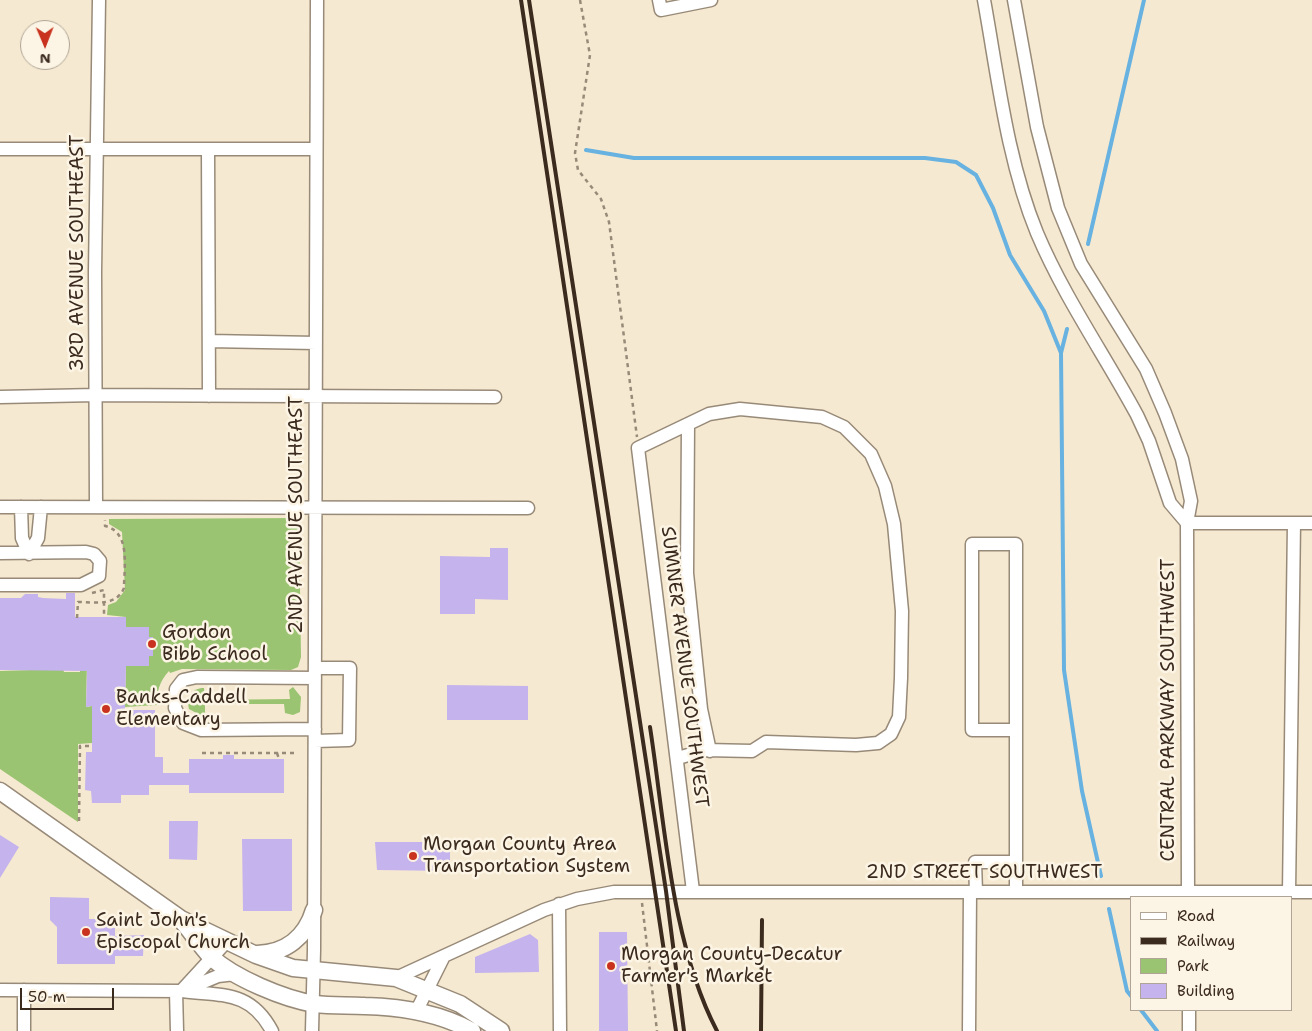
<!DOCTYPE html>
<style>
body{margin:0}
#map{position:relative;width:1312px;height:1031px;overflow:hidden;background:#f6e9d1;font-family:"Shantell Sans",sans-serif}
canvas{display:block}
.legend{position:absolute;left:1130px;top:896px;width:162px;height:115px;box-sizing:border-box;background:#fcf5e5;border:1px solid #afa495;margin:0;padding:6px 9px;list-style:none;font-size:15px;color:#3b2a1e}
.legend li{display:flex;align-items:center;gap:10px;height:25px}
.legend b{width:25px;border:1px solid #afa495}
.north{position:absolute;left:20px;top:20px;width:50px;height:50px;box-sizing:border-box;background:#fcf5e5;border:1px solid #afa495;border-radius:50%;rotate:179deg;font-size:14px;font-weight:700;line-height:20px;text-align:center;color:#3b2a1e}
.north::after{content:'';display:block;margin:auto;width:18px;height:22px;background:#c8321e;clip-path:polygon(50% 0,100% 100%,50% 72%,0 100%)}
.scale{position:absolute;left:20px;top:988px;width:94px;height:22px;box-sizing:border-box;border:2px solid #3b2a1e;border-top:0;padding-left:6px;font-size:15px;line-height:18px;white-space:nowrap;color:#3b2a1e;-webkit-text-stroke:4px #fcf5e5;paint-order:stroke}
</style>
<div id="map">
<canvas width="1312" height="1031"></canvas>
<ul class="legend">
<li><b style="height:6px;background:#fff"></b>Road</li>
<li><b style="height:6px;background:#3b2a1e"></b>Railway</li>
<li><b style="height:14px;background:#9ac471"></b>Park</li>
<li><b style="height:14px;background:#c4b3ec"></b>Building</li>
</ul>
<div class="north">N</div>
<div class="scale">50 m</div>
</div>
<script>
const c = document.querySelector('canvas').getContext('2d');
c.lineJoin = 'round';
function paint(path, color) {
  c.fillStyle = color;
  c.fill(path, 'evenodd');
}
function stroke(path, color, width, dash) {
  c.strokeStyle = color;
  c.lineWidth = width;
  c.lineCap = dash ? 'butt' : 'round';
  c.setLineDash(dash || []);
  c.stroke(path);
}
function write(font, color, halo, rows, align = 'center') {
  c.font = font + ' "Shantell Sans",sans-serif';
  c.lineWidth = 5;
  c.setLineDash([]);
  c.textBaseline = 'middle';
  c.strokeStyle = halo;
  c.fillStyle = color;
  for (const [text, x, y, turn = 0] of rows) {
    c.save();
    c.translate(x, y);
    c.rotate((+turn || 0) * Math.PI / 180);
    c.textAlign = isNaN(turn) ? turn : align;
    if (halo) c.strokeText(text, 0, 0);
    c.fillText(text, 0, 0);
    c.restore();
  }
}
paint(new Path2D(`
 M299 518 301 657 298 667 291 670 182 669 170 673 169 671C159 682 157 691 157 705L125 707 126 666H149V656H153V638L149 637V627H126V617L107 615 108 605 116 602 125 590 122 532 109 524V519Z
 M80 662H87L86 707 92 706V743L78 744V822L0 769V671L63 669 64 672H80Z
 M293 687 301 697 300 712 293 715 285 713 284 704H205V714L200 715 189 709C186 698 191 688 204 688L205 700 290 699 289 690Z`), '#9ac471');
stroke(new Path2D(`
 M586 150 634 158H925L956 162 976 175 993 208 1010 255 1044 311 1061 353
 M1088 244 1144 0
 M1067 329 1061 353 1064 670 1082 791 1101 876
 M1109 909 1127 991 1131 996
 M1141 1010 1157 1031`), '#67b2e0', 4);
paint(new Path2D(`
 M490 548H508V600L475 599V614H440V556L490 557Z
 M66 593H75V617H126V627H149V637H153V656H149V666H126L125 710H155V757H163V773H189V759H223V755H234V759H284V793H189V785H149V795H121V803H92L91 791 85 790 86 752H92V706L86 707 87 671 0 670V598H21L25 594H38V597L43 598 66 599Z
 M447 685 528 686V720H447Z
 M169 821H198L197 860 169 859Z
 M0 835 19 847 0 878Z
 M242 839H292V911H243Z
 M375 842H450V871L377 870Z
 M50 897 89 898V919H107V927L115 928V936L144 935 143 956H115V964H57V927L50 920Z
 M599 932H627L628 1031H599Z
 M530 934 538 940 539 972 475 973V957Z`), '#c4b3ec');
const minor = new Path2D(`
 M659 0 661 10 711 0
 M984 0C998 77 1007 160 1037 233 1064 297 1104 354 1137 415L1149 441 1170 503 1187 523
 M1014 0 1037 127 1058 208 1081 264 1146 369 1165 413 1182 459 1191 501 1187 523 1188 897
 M0 149H316
 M208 149 209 396
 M209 341 316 343
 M0 397 96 395 495 397
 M688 424 687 573 701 709 710 751
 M0 507 528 508
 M21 507 22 538 29 554 38 538 41 507
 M96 507 95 272 99 0
 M1187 523H1312
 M0 553 86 552 94 554 100 561 99 576 81 585H0
 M315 729 201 730 183 723 175 708 176 689 183 680 197 677 315 678
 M315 741 349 740 350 668H315
 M678 758 705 750 752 751 766 742 856 745 878 743 891 734 899 717 901 678 902 611 894 524 885 486 871 454 844 427 822 417 740 409 709 414 638 448 693 891
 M976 892 975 862H1016
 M1016 892V730H972V544H1016V730
 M1289 892 1294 523
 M559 904 560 1031
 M396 978 544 910 577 899 614 892H1312
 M183 989 228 940
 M0 990 182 991 218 976 235 974
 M24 990V1031
 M176 991 177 1031
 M182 991C222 996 250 990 272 1031
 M1189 1010V1031
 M416 1012 444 956
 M312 1031 314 950 317 0
 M969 1031 970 892`);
const major = new Path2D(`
 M0 791 181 919 256 955 293 968 396 978 460 1004 501 1031
 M182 921C192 933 201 946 211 957 234 978 284 999 315 1004 331 1006 348 1005 365 1006 401 1007 440 1013 472 1031
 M257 954C286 953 306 937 314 910`);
stroke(minor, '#988a78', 15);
stroke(major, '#988a78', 19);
stroke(new Path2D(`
 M580 0 590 55 575 153 578 170 601 199 609 222 637 437
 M92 593 104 590V616
 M77 618 78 602C95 602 116 607 124 588 124 567 131 532 105 526V520
 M202 753H298
 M277 753 279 759
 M79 821 80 746H92
 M642 903 657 1031`), '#988a78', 2.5, [4, 4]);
stroke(minor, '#fff', 12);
stroke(major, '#fff', 16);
stroke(new Path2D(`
 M521 0 676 1031
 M529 0 666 891 684 1031
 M650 727C665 824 671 943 717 1031
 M761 1031 762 920`), '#3b2a1e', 4);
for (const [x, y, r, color] of [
 [152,644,5,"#c8321e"],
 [106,709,5,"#c8321e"],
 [413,856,5,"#c8321e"],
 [86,932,5,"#c8321e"],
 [611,966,5,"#c8321e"]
]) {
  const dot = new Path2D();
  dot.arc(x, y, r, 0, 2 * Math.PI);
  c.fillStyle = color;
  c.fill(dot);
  stroke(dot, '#fcf5e5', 2);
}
write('19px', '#3b2a1e', '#fcf5e5', [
 ["3RD AVENUE SOUTHEAST",78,253,-90],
 ["2ND AVENUE SOUTHEAST",297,515,-90],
 ["SUMNER AVENUE SOUTHWEST",684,667,83],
 ["CENTRAL PARKWAY SOUTHWEST",1169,710,-90],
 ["2ND STREET SOUTHWEST",984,873]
]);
write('19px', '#3b2a1e', '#fcf5e5', [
 ["Gordon",162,633],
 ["Bibb School",162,655],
 ["Banks-Caddell",116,698],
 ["Elementary",116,720],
 ["Morgan County Area",423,845],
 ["Transportation System",423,867],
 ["Saint John's",96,921],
 ["Episcopal Church",96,943],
 ["Morgan County-Decatur",621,955],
 ["Farmer's Market",621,977]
], 'left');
</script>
